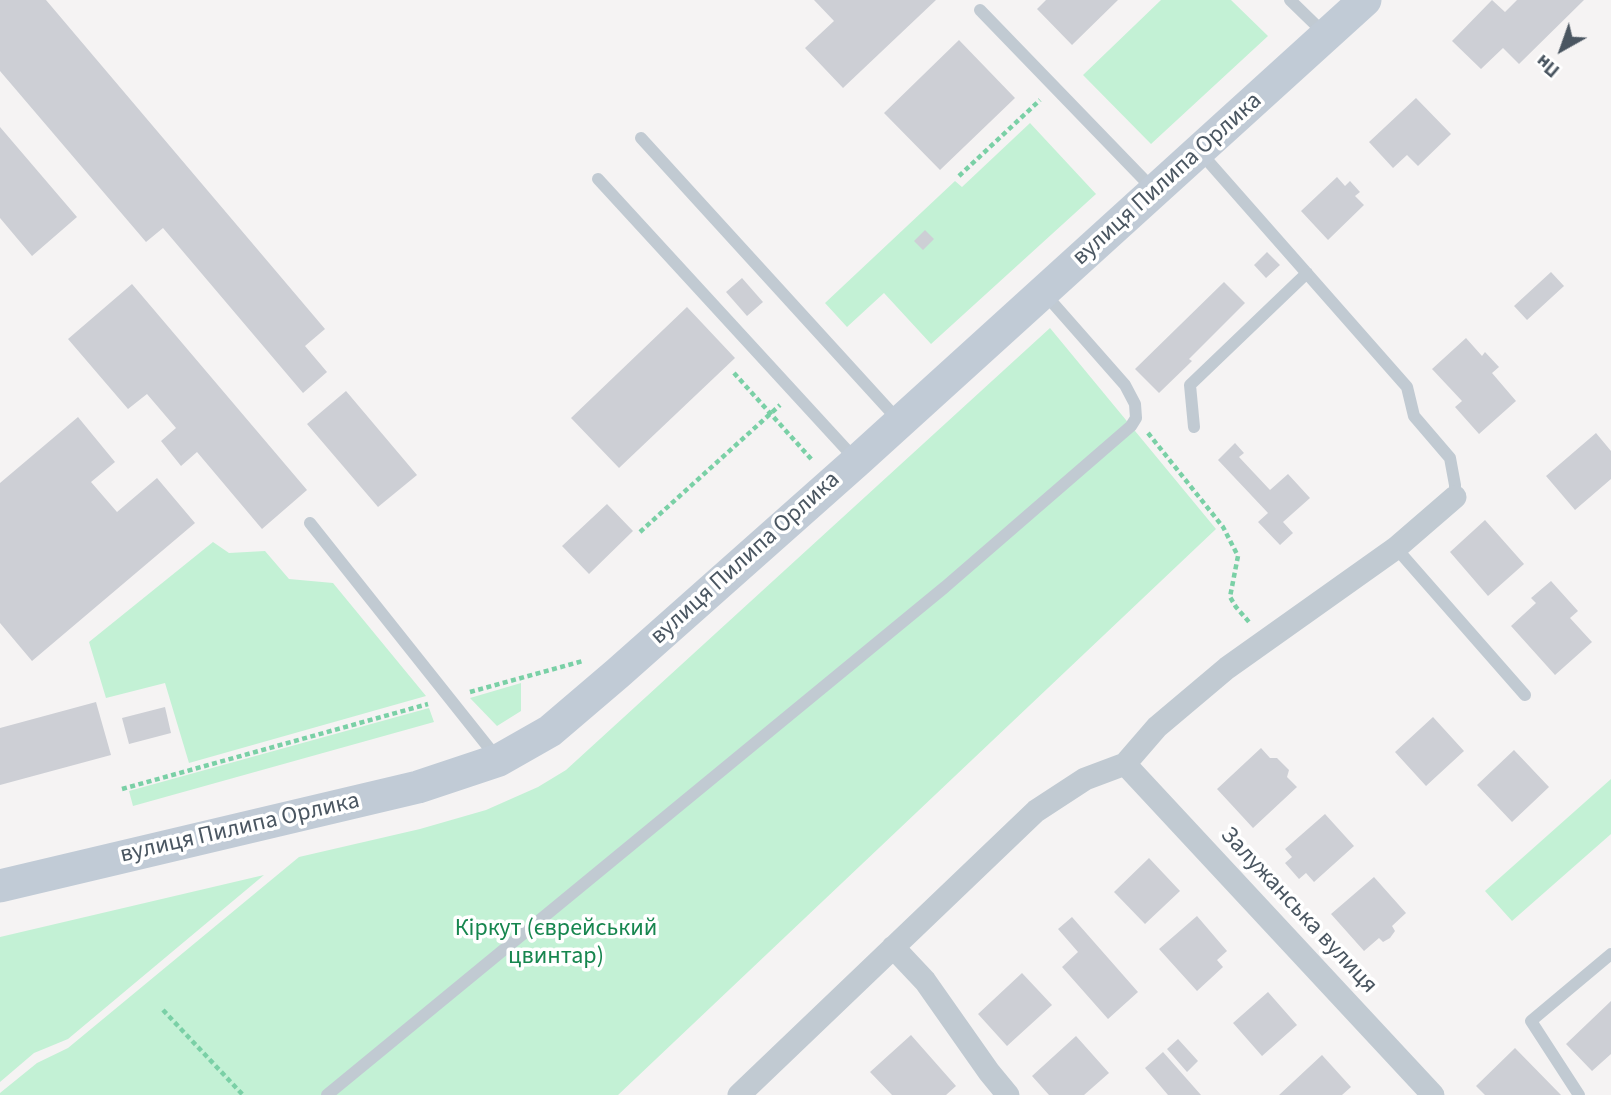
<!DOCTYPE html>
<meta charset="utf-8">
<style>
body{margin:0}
#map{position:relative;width:1611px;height:1095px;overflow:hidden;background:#f5f3f3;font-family:"Source Sans 3",sans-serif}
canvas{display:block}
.north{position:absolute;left:1527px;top:14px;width:70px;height:70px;-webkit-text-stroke:5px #fff;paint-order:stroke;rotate:220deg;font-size:19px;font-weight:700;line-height:28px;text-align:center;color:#4a5661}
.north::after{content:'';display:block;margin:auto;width:24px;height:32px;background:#4a5661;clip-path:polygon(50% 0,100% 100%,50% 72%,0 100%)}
</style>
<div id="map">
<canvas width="1611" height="1095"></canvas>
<div class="north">Пн</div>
</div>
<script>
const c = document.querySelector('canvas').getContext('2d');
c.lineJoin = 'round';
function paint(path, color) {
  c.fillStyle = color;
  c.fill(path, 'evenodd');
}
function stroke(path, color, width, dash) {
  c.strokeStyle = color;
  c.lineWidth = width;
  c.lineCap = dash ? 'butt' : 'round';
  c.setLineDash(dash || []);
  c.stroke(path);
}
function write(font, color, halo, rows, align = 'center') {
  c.font = font + ' "Source Sans 3",sans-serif';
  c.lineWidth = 7;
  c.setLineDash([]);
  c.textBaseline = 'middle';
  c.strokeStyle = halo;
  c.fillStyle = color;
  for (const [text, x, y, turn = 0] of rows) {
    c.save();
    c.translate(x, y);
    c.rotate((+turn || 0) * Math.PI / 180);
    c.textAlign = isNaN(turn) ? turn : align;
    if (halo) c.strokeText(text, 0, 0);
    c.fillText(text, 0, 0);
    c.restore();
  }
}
paint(new Path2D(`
 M1161 0H1231L1268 36 1151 144 1083 75Z
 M1030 123 1096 194 931 344 884 293 847 327 825 303 955 181 962 187Z
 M1050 328 1216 529 618 1095H0V1093L37 1063 68 1048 299 857 420 829 486 810 538 787 566 770Z
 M213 542 229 553 265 551 289 579 333 583 426 696 189 763 165 683 106 698 89 642Z
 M521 683V711L497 726 470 698Z
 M429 708 434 722 133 806 129 791Z
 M1611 779V834L1512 921 1485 891Z
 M264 875 68 1039 34 1053 0 1082V937Z`), '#c3f1d5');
paint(new Path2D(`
 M0 0H46L325 329 305 346 327 372 303 393 163 228 146 242 0 71Z
 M814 0H936L843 88 805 48 834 21Z
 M1046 0H1118L1072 45 1037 9Z
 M1492 0 1505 12 1517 0H1584L1519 64 1503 48 1481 69 1452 41Z
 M959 40 1015 98 940 170 884 113Z
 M1416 98 1451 134 1418 166 1407 155 1393 168 1369 142Z
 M0 127 77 217 32 256 0 218Z
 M1337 177 1345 186 1350 181 1360 192 1355 196 1364 205 1328 240 1301 211Z
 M925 230 934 239 923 250 914 241Z
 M1267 252 1280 265 1266 278 1254 265Z
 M1551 272 1564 286 1527 320 1514 306Z
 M742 278 763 302 747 316 726 292Z
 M1224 282 1245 303 1189 359 1192 361 1159 393 1135 369Z
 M132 284 307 490 262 529 197 452 181 466 161 441 176 428 147 394 128 409 68 339Z
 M687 307 735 358 619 468 571 418Z
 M1466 338 1482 356 1485 352 1499 367 1492 373 1516 401 1479 434 1455 407 1462 401 1432 369Z
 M346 391 417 475 378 507 307 424Z
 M78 417 115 462 91 482 117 512 157 478 195 523 32 661 0 623V483Z
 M1596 433 1611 451V479L1575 510 1546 476Z
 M1235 443 1244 453 1239 457 1270 490 1288 474 1310 498 1283 522 1293 533 1280 545 1258 522 1268 513 1218 460Z
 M607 504 633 531 589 574 562 546Z
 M1485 520 1524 564 1488 596 1450 552Z
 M1551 581 1578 611 1570 618 1592 642 1555 675 1511 626 1536 603 1531 598Z
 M96 702 111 755 0 785V728Z
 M165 707 171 733 129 744 122 718Z
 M1433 717 1464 751 1426 786 1395 752Z
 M1261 748 1270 758H1277L1289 770 1287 777 1297 787 1253 828 1217 789Z
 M1514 750 1549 787 1512 822 1477 785Z
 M1325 814 1354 846 1314 882 1306 873 1299 879 1285 863 1292 857 1285 849Z
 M1149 858 1180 891 1145 924 1114 892Z
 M1374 877 1406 913 1392 926 1395 931 1390 938 1383 942 1379 938 1364 951 1331 914Z
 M1197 916 1227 951 1217 960 1223 967 1197 991 1159 949Z
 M1072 917 1138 992 1108 1019 1062 967 1078 952 1058 929Z
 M1022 973 1052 1005 1007 1046 978 1014Z
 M1268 992 1297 1025 1262 1056 1233 1023Z
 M1611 1001V1054L1592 1071 1566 1044Z
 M911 1035 956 1086 946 1095H892L870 1072Z
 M1076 1036 1109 1073 1084 1095H1049L1032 1076Z
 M1178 1039 1198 1061 1187 1072 1167 1049Z
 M1515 1048 1561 1095H1485L1476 1086Z
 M1163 1052 1201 1095H1168L1145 1068Z
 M1322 1055 1351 1087 1342 1095H1279Z`), '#cdcfd5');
stroke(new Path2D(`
 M959 176 1040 100
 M734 373 813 461
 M1148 433 1223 527 1238 556 1230 597 1236 607 1249 622
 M640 532 780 405
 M470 692 583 661
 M122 789 428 704
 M163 1010 243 1095`), '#7ad0a6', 4.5, [5, 3.5]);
stroke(new Path2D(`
 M1290 0 1326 35
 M980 10 1155 191
 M641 138 900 422
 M1200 152 1407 387 1414 416 1450 458 1455 485V497
 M598 179 856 460
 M1194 427 1190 385 1307 273
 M310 523 497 758
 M1396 548 1525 695
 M327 1095 945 587 1131 426 1136 418 1135 404 1125 385 1044 293
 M1579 1095 1531 1021 1611 954`), '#c1cad2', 12);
stroke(new Path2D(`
 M1125 764 1157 727 1227 668 1396 548 1455 497
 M893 947 925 981 989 1072 1008 1095
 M739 1095 1036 811 1085 779 1125 764 1433 1095`), '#c1cad2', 23);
stroke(new Path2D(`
 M0 886 418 787 499 760 550 731 618 673 857 461 1365 0`), '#c1cbd6', 33);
write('24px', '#4a5661', '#fff', [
 ["вулиця Пилипа Орлика",1168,180,-42],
 ["вулиця Пилипа Орлика",746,559,-42],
 ["вулиця Пилипа Орлика",240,829,-13],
 ["Залужанська вулиця",1298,911,47]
]);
write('24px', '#17864f', '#fff', [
 ["Кіркут (єврейський",556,930],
 ["цвинтар)",556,958]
]);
</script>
